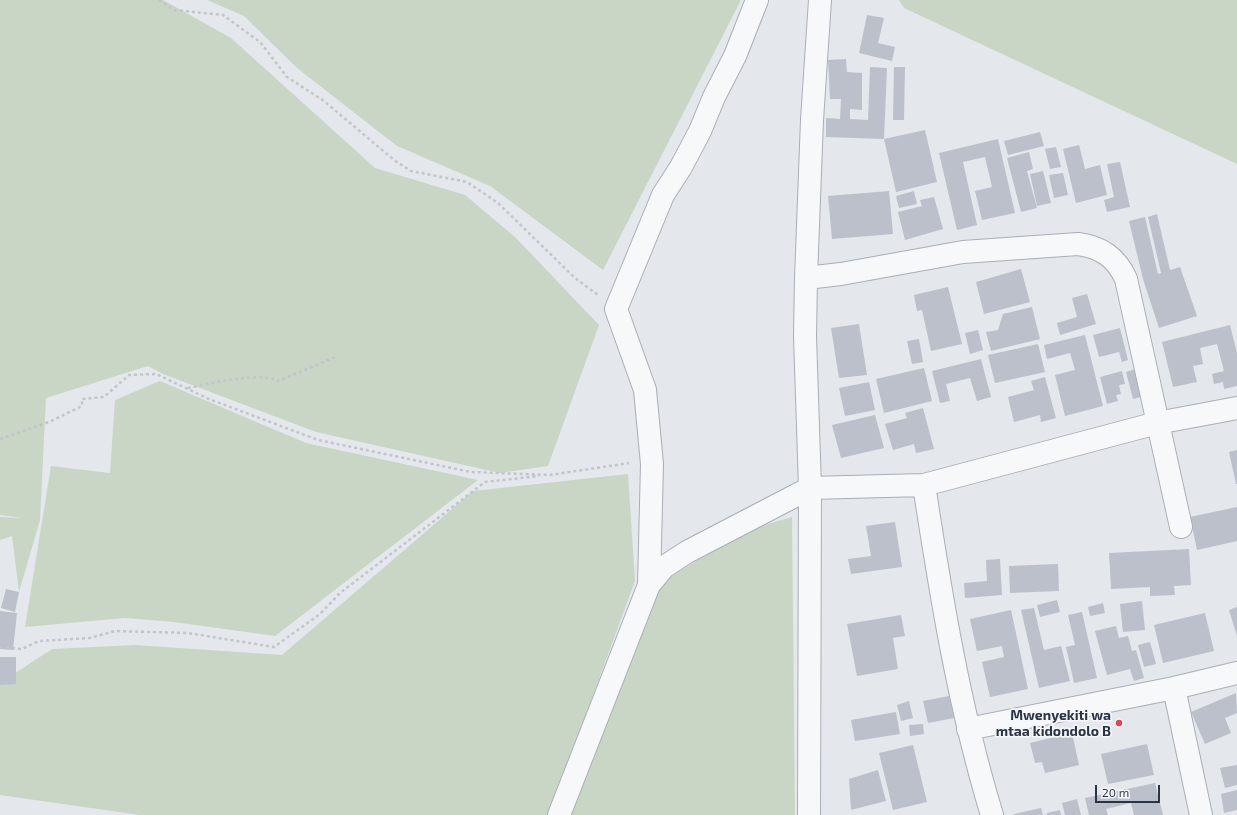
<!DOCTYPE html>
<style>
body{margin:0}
#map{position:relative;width:1237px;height:815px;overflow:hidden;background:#e4e7ec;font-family:"Exo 2",sans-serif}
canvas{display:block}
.scale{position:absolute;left:1095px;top:785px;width:65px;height:18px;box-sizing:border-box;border:2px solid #2b3445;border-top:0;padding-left:5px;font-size:12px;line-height:14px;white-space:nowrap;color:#2b3445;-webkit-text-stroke:3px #f4f6f9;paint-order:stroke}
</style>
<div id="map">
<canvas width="1237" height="815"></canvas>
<div class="scale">20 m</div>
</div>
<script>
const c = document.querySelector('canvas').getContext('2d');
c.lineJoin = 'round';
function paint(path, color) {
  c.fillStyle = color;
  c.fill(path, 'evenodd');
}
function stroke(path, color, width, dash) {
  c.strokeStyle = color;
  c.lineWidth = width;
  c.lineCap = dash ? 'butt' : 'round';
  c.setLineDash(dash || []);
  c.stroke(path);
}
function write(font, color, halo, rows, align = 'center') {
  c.font = font + ' "Exo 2",sans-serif';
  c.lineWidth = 3.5;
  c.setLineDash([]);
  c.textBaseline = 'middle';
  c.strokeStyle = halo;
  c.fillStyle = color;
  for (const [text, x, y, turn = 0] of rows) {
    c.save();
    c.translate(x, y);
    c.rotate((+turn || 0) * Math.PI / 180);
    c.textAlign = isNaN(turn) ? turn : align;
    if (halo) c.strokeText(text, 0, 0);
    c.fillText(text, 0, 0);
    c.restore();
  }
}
paint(new Path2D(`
 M0 0H163L231 38 375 168 465 195 515 237 599 325 548 466 500 473 316 432 163 374 148 366 46 398 40 520 19 592 12 536 0 540V517L23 518 0 515Z
 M207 0H741L603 270 490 186 397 146 297 68 244 16Z
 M899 0H1237V164L904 8Z
 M160 381 306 443 478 480 275 636 174 622 125 618 25 627 51 466 110 473 115 400Z
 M628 474 635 581 549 815H140L0 795V683L52 649 135 645 282 655 473 491Z
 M792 517 795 815H570L658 585 744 531Z`), '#c9d6c5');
paint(new Path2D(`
 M867 15 884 18 878 43 895 47 892 61 859 53Z
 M846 59 847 72 862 73V110L850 109V119L868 120 870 67 887 68 884 139 826 137V118L840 119 841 99H830L828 60Z
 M894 67H905L904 120H893Z
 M925 130 937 182 896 192 884 139Z
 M1040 132 1044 146 1008 155 1004 141Z
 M998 139 1015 213 982 220 975 191 992 187 985 157 963 162 977 225 957 230 939 153Z
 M1079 145 1085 169 1100 165 1107 195 1076 203 1063 149Z
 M1056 147 1061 167 1050 169 1045 149Z
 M1029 152 1033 169 1027 171 1037 208 1021 212 1007 158Z
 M1120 162 1130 207 1107 212 1104 200 1114 197 1107 164Z
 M1043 171 1051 203 1037 206 1030 174Z
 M1063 173 1068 195 1054 198 1049 175Z
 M889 191 893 234 832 239 828 196Z
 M914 191 917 204 899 208 896 196Z
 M934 197 943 229 905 240 898 212 922 206 920 200Z
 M1157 214 1170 270 1180 267 1197 316 1159 328 1143 279 1129 221 1145 217 1158 274 1161 273 1148 217Z
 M1021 269 1030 302 984 314 976 282Z
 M948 287 962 344 931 351 922 310 917 311 914 295Z
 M1087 294 1096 324 1060 335 1057 323 1077 317 1072 298Z
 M1032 307 1040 339 991 351 986 332 998 330 1003 314Z
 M859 324 867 375 839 378 831 328Z
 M1230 325 1237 353V386L1224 389 1223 382 1214 384 1212 374 1224 371 1217 344 1200 348 1203 364 1193 366 1197 382 1173 387 1162 342Z
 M1120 328 1128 360 1122 362 1119 352 1099 357 1093 335Z
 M978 330 983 350 970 354 965 333Z
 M1085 335 1103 406 1065 416 1055 375 1075 370 1070 353 1047 359 1044 345Z
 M919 339 923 362 912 364 907 341Z
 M1038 344 1045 372 995 383 988 355Z
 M981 359 991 397 977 401 970 378 946 384 950 401 940 403 932 371Z
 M924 368 932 401 884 413 876 379Z
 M1138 368 1145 396 1133 399 1126 372Z
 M1122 371 1125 384 1119 385 1121 394 1116 395 1118 401 1107 404 1100 377Z
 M1045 377 1056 418 1041 422 1040 415 1014 422 1008 397 1034 390 1031 381Z
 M869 382 875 410 845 416 839 388Z
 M923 408 934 449 916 453 914 444 893 450 885 424 907 418 905 413Z
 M875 415 884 448 841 458 832 425Z
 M1237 450V484H1236L1229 452Z
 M1237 507V541L1197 550 1190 517Z
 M895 522 902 567 851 574 848 559 871 556 866 526Z
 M1189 549 1191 585 1174 586 1175 595 1150 596V587L1111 589 1109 553Z
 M1000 559 1002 595 965 598 964 583 987 581 986 560Z
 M1058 564 1059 591 1010 593 1009 566Z
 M6 589 19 592 15 612 1 608Z
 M1057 600 1060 612 1040 617 1037 605Z
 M1142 601 1145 630 1123 632 1120 604Z
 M1103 603 1105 613 1090 616 1088 607Z
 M1237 607V636L1229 610Z
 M1034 608 1044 650 1061 646 1070 681 1039 688 1021 610Z
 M1011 610 1028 689 990 697 982 662 1004 657 1002 646 977 651 970 619Z
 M0 611 17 613 13 650 0 649Z
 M1082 612 1097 678 1074 683 1066 647 1075 645 1068 615Z
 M1205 613 1214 651 1163 663 1154 625Z
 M901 615 905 636 893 638 898 669 857 676 847 624Z
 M1116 626 1119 638 1128 636 1132 651 1136 650 1144 678 1134 681 1130 669 1107 675 1095 631Z
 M1150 642 1156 664 1144 667 1138 645Z
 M0 657H16V684L0 685Z
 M1236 693 1237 713 1225 718 1231 733 1205 744 1191 712Z
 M949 696 954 718 928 723 923 701Z
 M909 701 913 718 901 721 897 705Z
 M896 712 900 734 855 741 851 720Z
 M923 724 924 734 910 736 909 725Z
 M1072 733 1079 765 1045 773 1042 762 1035 763 1030 743Z
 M1147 744 1154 775 1108 784 1101 754Z
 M913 745 927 802 893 810 879 753Z
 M1237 765V785L1225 788 1220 768Z
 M878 770 886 801 851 810 849 779Z
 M1155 783 1163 815H1134L1131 803 1106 809 1108 815H1089L1085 798Z
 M1237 790V810L1224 813 1221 794Z
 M1077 799 1081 815H1065L1062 803Z
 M1041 808 1043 815H1014V814Z
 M1060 810 1061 815H1047V813Z`), '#bbc0ca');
const minor = new Path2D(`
 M806 278 812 120 820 0
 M924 485C941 596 959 707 992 815
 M649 585 652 464 645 390 616 309 663 195 681 167 700 131 714 97 735 56 757 0
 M968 729 1174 688
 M559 815 649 585 664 567 687 552 810 488 924 485 1157 423 1237 408
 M809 815 810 488 805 336 806 278 841 274 963 252 1078 244C1101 247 1116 257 1126 279L1181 527
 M1201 815 1174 688 1237 673`);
stroke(minor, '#a9aeb7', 24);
stroke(new Path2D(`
 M159 0 174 10 223 15 260 42 287 77 324 101 394 160 411 171 467 182 498 203 575 278 598 295
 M188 388C209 384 259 371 278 381L338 356
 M0 439 49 422 82 406V399L104 397 129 375 156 374 209 399 318 440 471 472 550 475 629 463
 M0 647 22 649 39 641 90 638 115 631 188 633 274 647 320 614 340 593 485 482 539 476`), '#c2c5cb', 2.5, [3, 3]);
stroke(minor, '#f7f8fa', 22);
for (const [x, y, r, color] of [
 [1119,723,4,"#d1495b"]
]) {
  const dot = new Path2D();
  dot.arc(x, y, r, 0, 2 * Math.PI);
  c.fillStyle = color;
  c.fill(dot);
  stroke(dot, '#f4f6f9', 1.5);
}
write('bold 14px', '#2b3445', '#f4f6f9', [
 ["Mwenyekiti wa",1111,715],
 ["mtaa kidondolo B",1111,731]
], 'right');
</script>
